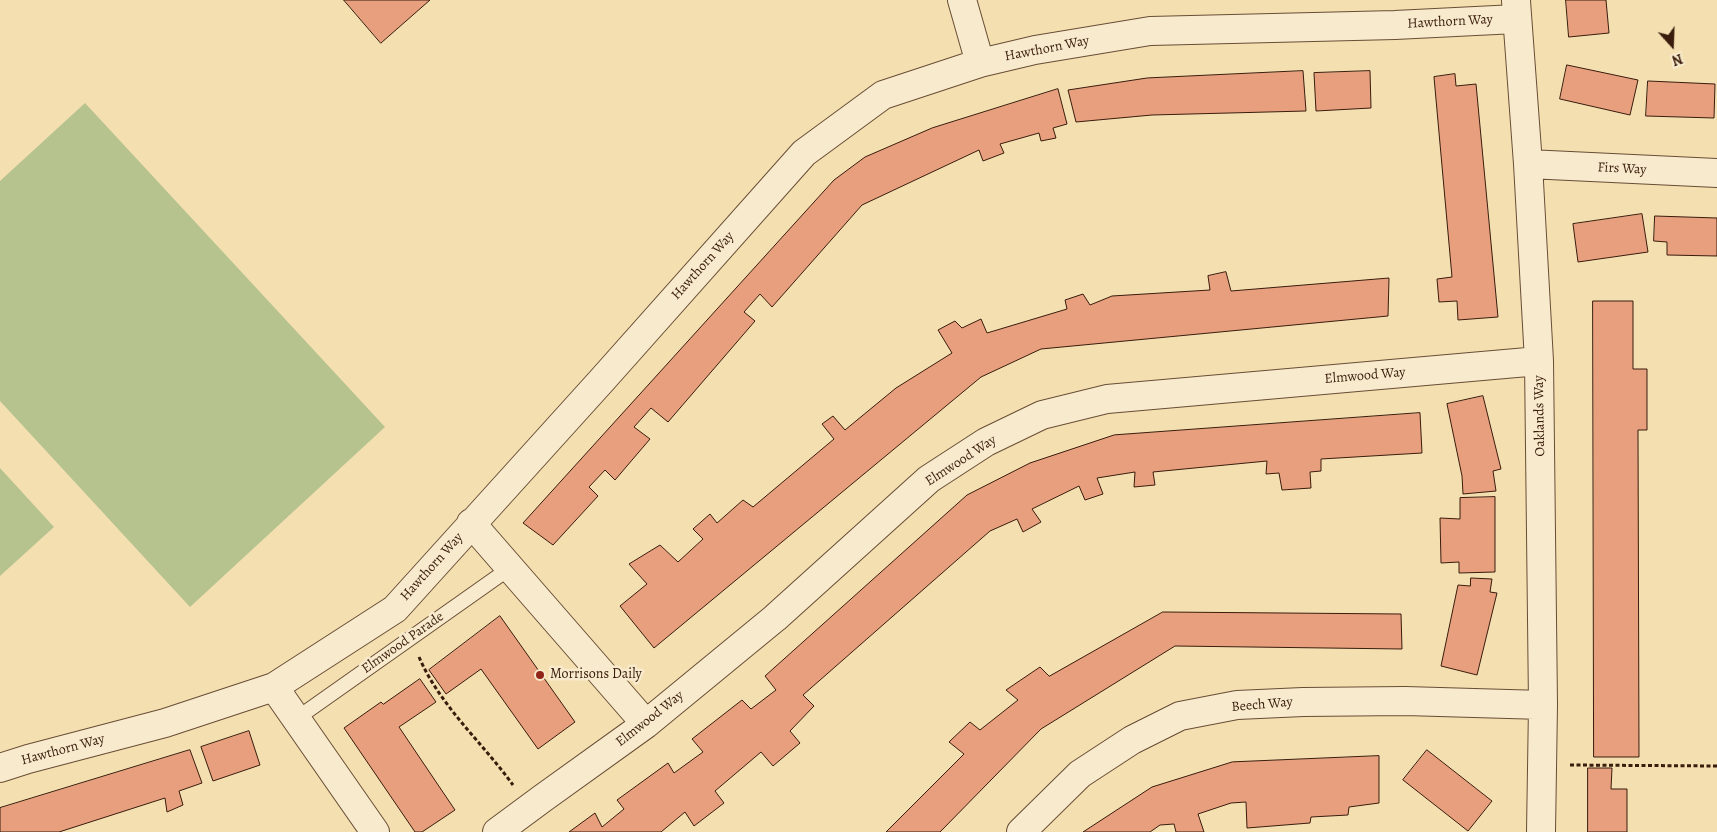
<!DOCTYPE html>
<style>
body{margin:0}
#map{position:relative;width:1717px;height:832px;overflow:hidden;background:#f4dfb1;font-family:Alegreya,serif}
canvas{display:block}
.north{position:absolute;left:1647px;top:20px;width:50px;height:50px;-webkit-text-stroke:4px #f8eacc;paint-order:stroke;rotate:160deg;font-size:14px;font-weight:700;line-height:20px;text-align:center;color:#391c0c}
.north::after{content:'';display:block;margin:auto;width:18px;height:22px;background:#391c0c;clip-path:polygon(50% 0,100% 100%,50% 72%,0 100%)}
</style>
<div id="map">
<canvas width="1717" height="832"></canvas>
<div class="north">N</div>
</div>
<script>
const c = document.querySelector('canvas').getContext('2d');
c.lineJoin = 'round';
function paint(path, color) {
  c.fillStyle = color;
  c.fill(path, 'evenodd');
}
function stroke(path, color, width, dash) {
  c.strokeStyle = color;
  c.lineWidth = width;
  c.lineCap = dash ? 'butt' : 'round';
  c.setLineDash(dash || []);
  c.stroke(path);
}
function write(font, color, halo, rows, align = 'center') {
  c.font = font + ' Alegreya,serif';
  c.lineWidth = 5;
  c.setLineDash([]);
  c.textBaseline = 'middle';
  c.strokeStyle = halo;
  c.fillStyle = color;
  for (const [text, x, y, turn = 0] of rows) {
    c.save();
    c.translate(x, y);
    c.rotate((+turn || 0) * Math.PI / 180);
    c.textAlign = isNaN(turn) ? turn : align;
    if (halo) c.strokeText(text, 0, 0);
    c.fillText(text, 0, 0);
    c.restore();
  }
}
paint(new Path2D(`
 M85 103 385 427 190 607 0 401V181Z
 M0 468 54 527 0 576Z`), '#b6c38f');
const building = new Path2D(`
 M344 0H430L381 43Z
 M1566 0H1606L1609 33 1569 37Z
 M1567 65 1638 80 1630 115 1560 99Z
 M1303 71 1306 111 1152 115 1076 122 1068 90 1147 78Z
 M1370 71 1371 108 1316 111 1314 73Z
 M1455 74 1456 86 1476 84 1498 317 1458 320 1457 301 1439 302 1437 279 1452 277 1434 77Z
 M1648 81 1715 84 1714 118 1646 116Z
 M1058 89 1067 124 1053 128 1056 138 1041 141 1039 133 1000 144 1004 153 983 161 979 150 862 205 772 307 760 294 744 312 755 321 668 422 651 408 634 427 650 439 615 480 605 470 589 487 598 496 553 545 523 523 834 180 865 157 932 128Z
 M1642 214 1648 252 1578 262 1573 224Z
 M1655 216 1717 218V256L1667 255V242L1654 241Z
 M1226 272 1231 291 1389 278 1388 316 1041 349 981 377 654 648 620 606 647 584 629 564 660 545 678 562 703 539 693 529 710 514 717 523 743 500 753 507 834 439 822 424 833 416 845 430 896 388 952 353 938 330 955 321 962 328 981 319 987 333 1067 309 1065 300 1083 294 1090 305 1112 296 1210 290 1208 276Z
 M1593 301H1633V369H1647V430H1638L1639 757H1594Z
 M1483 396 1501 469 1493 471 1496 491 1463 494 1462 476 1447 404Z
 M1420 413 1422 453 1321 459V471L1310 472 1311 488 1282 490 1279 473 1266 474 1267 461 1153 472 1155 485 1134 487 1135 472 1097 478 1103 494 1085 500 1079 486 1032 509 1041 522 1023 532 1017 519 990 531 803 695 814 706 790 731 800 743 773 766 761 752 715 791 724 803 694 826 685 812 661 832H569L595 813 602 827 624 809 617 800 668 763 674 773 703 752 692 739 742 700 751 709 776 690 765 676 967 495 1030 463 1114 435Z
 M1495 497V572L1459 573V562L1441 563 1440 518 1460 519V498Z
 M1471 578 1492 579 1490 592 1497 593 1477 675 1441 666 1458 585 1470 586Z
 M1163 612 1401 614 1402 649 1175 646 1041 729 940 832H886L964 754 949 742 970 722 980 730 1018 700 1006 690 1040 667 1049 676Z
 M500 616 575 722 538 749 481 669 446 694 429 670Z
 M420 679 436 702 399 727 455 810 422 832H415L344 728 381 702 383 704Z
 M249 731 260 765 213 781 201 747Z
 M190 750 202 783 179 791 183 805 167 812 165 798 59 832H0V808Z
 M1427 750 1492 801 1468 831 1403 780Z
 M1379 756V803L1349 807 1348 815 1311 817 1310 823 1247 828 1246 802 1231 803 1198 814 1204 832H1176L1174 824 1160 825 1150 832H1083L1152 787 1232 762Z
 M1588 768H1612L1611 789H1627V832H1588Z`);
paint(building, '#e79f7e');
stroke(building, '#391c0c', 1);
const lane = new Path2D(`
 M296 719 510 568`);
const street = new Path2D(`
 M962 0 980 63
 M1516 1 1528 164 1539 361 1543 705 1541 832
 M1528 164 1717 173
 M471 523 646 724
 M274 687 375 832
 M0 768 28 759 165 723 274 687 395 609 603 379 804 153 883 95 980 63 1035 50 1150 31 1395 25 1516 19
 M497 832 543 798 646 724 775 618 929 479 986 442 1042 415 1107 399 1539 361
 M1021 832 1080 774 1132 740 1180 716 1237 705 1303 702 1405 701 1543 705`);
stroke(lane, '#684d35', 16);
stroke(street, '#684d35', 30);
stroke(new Path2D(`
 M419 657C440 706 482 742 513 785
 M1570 765 1717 766`), '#391c0c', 3, [4, 2.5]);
stroke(lane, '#f8eacc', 14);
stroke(street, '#f8eacc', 28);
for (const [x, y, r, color] of [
 [540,675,5,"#8f2418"]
]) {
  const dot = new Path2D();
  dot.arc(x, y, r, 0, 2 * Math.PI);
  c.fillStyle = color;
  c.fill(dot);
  stroke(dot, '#f8eacc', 2);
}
write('14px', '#391c0c', '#f8eacc', [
 ["Hawthorn Way",1450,22,-3],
 ["Hawthorn Way",1047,49,-11],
 ["Firs Way",1622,169,3],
 ["Hawthorn Way",703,266,-48],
 ["Elmwood Way",1365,376,-5],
 ["Oaklands Way",1540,416,-91],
 ["Elmwood Way",961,461,-33],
 ["Hawthorn Way",432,567,-48],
 ["Elmwood Parade",403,643,-35],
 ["Beech Way",1262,705,-5],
 ["Elmwood Way",650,719,-38],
 ["Hawthorn Way",63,750,-15]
]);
write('14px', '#391c0c', '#f8eacc', [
 ["Morrisons Daily",550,675]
], 'left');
</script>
